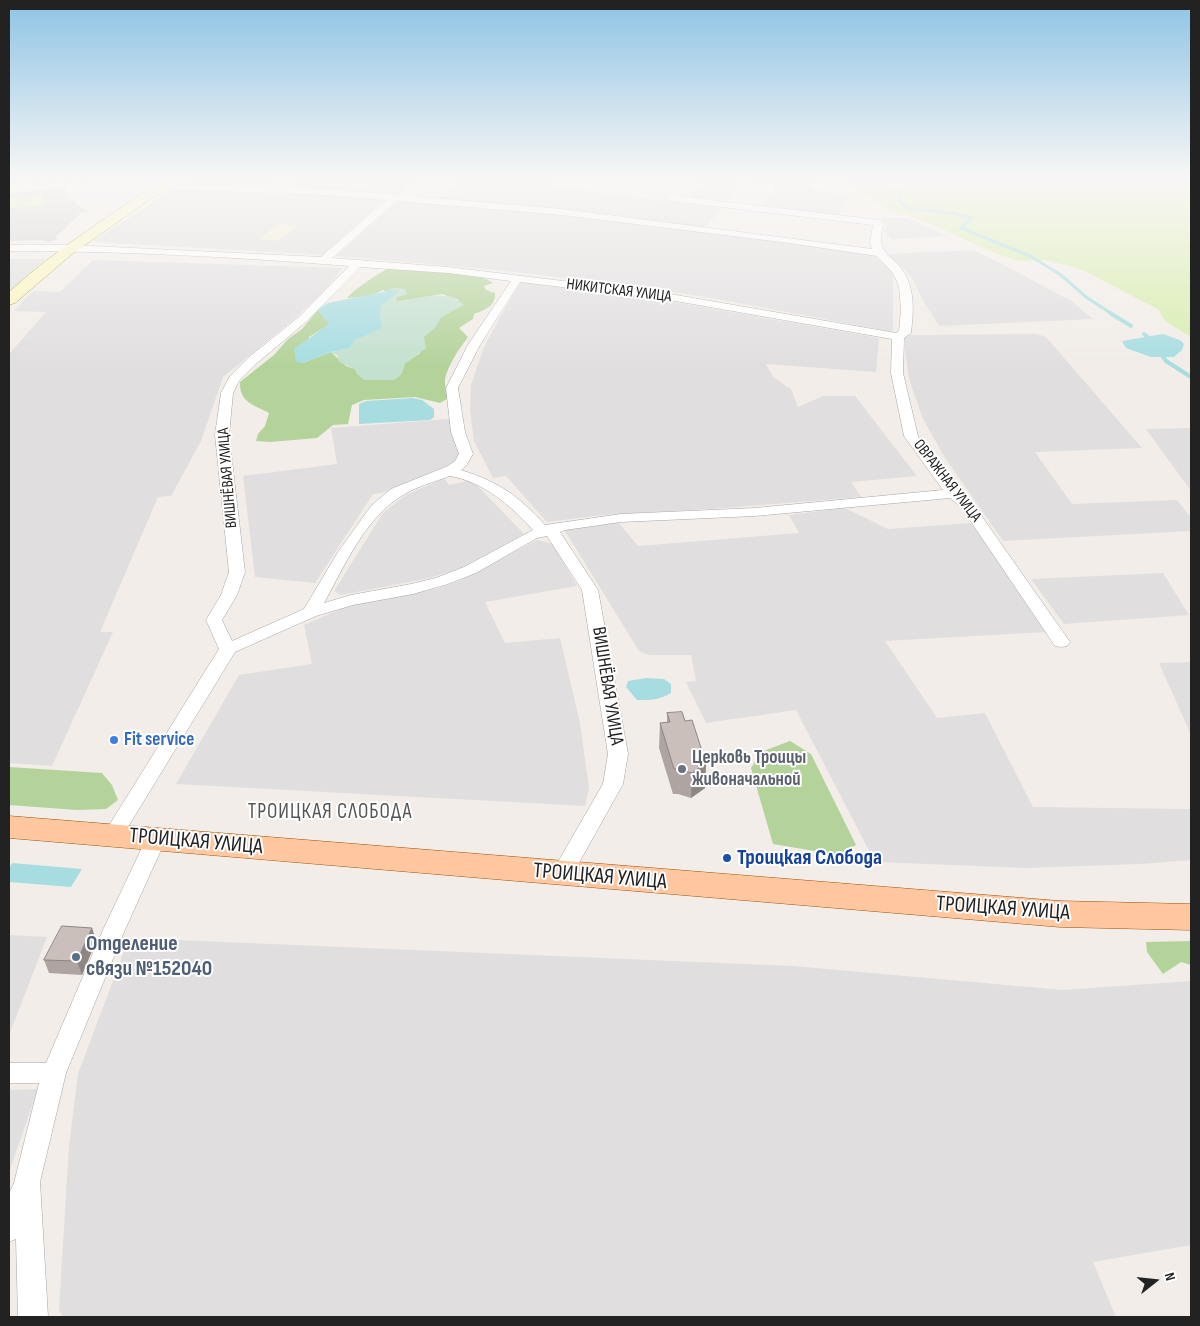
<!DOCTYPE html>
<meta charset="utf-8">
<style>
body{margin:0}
#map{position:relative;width:1200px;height:1326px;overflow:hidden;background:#f2ede8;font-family:"Sofia Sans Condensed",sans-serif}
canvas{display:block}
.frame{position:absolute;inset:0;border:10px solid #222;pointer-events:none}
.north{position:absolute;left:1130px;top:1256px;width:50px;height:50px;-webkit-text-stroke:4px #fff;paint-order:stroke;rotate:74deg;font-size:14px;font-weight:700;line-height:20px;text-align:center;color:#222}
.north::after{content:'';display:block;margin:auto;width:18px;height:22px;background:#222;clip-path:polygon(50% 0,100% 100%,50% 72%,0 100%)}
</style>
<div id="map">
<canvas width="1200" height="1326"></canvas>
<div class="frame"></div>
<div class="north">N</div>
</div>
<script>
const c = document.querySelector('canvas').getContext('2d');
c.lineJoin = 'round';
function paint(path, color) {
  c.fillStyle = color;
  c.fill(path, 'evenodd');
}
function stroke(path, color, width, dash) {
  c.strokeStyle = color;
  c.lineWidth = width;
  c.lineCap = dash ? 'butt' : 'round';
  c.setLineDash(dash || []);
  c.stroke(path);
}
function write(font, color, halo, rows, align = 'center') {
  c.font = font + ' "Sofia Sans Condensed",sans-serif';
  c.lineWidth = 4;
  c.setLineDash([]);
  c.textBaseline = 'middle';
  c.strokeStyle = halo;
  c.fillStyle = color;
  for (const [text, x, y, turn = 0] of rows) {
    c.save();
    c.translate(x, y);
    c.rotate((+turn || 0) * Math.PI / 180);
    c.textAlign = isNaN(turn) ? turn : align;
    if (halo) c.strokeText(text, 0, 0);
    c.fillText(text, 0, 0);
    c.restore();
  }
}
paint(new Path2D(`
 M185 180H272L261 188 190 186 194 183 181 182Z
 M298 180H415L396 196 288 188Z
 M460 180H558L553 186 723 208 703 229 437 200Z
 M684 180H814L810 189 850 194 838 215 761 208 776 186 740 182 727 200 689 197 700 182Z
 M173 189 325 193 386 198 323 255 92 242Z
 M398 200 561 213 873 254 893 272V332L712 298 612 283 487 269 335 256Z
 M881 218H907L948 236 891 239 883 230 887 229Z
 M975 250 1070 300 1093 319 939 326 924 302 911 276 902 267 885 254Z
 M9 259H45L9 294Z
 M93 260 343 268 322 293 294 319 223 377 201 441 171 496 158 497 100 632H113L52 766 9 763V354L46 312 14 311 33 291 60 292Z
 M519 282 646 297 879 338 876 372 766 364 773 377 791 389 798 407 823 396H855L917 476 851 482 861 497 723 508 602 515 547 522 506 476 493 478 474 441 470 411 471 385 484 347Z
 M1037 334 1046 337 1142 448 1035 452 1072 504 1177 500 1191 518V531L1003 541 944 456 923 419 909 379 905 349V335Z
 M449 419 461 447 460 460 382 493 373 494 315 583 255 577 243 476 337 464 331 428Z
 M1191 428V491L1146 429Z
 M444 478 449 485 472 480 524 534 461 568 430 578 341 595 334 591 383 513 406 495Z
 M845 508 888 529 971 523 1047 632 885 641 937 718 985 713 1033 807 1191 809V860L1140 864 1026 868 875 862 796 710 706 723 686 682 696 681 691 655H649L639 651 564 529 617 521 638 546 799 533 789 515Z
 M537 540 553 544 577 586 485 602 505 643 560 638 580 723 589 788 585 806 176 784 239 675 312 664 304 625 350 605 435 589 457 582Z
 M1163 573 1189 615 1064 624 1031 579Z
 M1191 662V735L1159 663Z
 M9 935 47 937 9 1035Z
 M129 938 793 966 1063 990 1191 981V1245L1093 1262 1116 1317H63L59 1310 69 1146 78 1074Z
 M38 1089 9 1172V1090Z`), '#e0dedf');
paint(new Path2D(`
 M66 187 68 189 64 191 82 209H86V212H82L56 237 58 239 49 242 41 240 9 241V193Z`), '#d0d0d0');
paint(new Path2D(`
 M32 180H126L122 183 30 184Z
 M277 224 297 225 279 241 259 239Z`), '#f1eed3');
paint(new Path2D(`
 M838 180H1191V337L1165 321 1159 310 1091 274 1070 266 1044 260 1018 261 992 252 921 220 885 208Z
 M46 195 45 202H42L40 206 9 208V198Z`), '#d7edad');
paint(new Path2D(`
 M387 269C412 270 475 269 493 283L484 286 486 290 495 293C496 306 485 310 474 314L473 319 459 328 468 337C459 349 448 365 445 379 444 385 448 392 447 399L440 403 415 397 364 400 352 405 348 424 333 425 317 438 270 442 256 441 258 434 265 426 269 413C255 405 239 403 240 382L274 355 288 339 302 329 318 310 330 324 309 337 303 363 331 352 346 366 355 369 358 375H401L405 363 420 353 423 337 435 327 441 317 449 313 459 300 442 294 395 302 397 297 383 290 371 296 347 298C353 290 378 274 387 269Z
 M790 741 811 754 856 845 838 855 773 844 751 768 761 752Z
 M9 767 102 773 112 785 118 800 106 809 77 810 9 805Z
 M1191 941V965L1181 962 1163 974 1147 952 1146 942Z`), '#b4d39b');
paint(new Path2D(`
 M397 288 405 289 407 294 397 297 396 302C420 300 443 287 464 305L441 317 435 328 424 337 426 348 405 363 401 375 394 380H364L358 375 355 369 339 362 338 356 331 352 350 348 355 340 362 336 380 316 381 306 393 290H383Z`), '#c4e1cf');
paint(new Path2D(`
 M393 290 399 291 381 306 380 316 382 328 355 340 350 348 331 352 303 363 296 362 294 349 329 324 318 310 328 303Z
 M1163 334 1180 340 1184 344 1182 350 1174 357H1151L1126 348 1122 341Z
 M413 398 422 400 434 409V417L430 420 359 424V404L366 401Z
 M646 678 664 679 671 684V693C660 700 650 700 637 700L626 687 628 681Z
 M12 863 82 869 71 887 9 882V869Z`), '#a7dde1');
stroke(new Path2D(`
 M881 180 874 185 899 190 900 202 910 209 952 213 972 218 961 228 1030 256 1061 275 1086 297 1112 314`), '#a7dde1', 3);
stroke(new Path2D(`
 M1110 313 1131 326
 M1144 334 1151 340
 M1159 351 1166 361 1191 377`), '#a7dde1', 4);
const street = new Path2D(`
 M161 184 327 189 562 209 872 249 870 242 873 225 670 201 665 198 670 195 879 220 883 224C874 258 895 252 907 278 915 295 913 315 911 333L904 338 903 373 918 436 958 490 971 501 1070 642 1067 646 1061 647 1055 646 961 507 950 498 755 516 621 522 565 530 560 532 598 590 628 754 623 784 570 879 562 882 554 879 551 874 603 784 608 754 582 590 547 536 537 538 476 573 448 584 413 594 353 605 316 616 235 652 120 840 113 842 106 840 103 835 219 649 206 620 221 595 229 572 215 435 221 393 230 376 249 357 299 317 349 266C236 257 122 251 9 251V245H69L321 257 386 200 327 195 158 189 157 187ZM396 201 562 215 789 243 877 256 893 273 899 286 901 310 899 331 896 333 670 294 448 267 332 258ZM360 267 448 273 511 281 468 345 446 388 451 432 459 454 455 461 448 466 391 489 371 506 338 552 304 609 232 641 222 620 237 595 245 572 229 435 233 393 239 381 257 363 307 321ZM520 282 670 300 892 339 891 373 904 436 943 490 755 508 621 514 545 525C517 495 501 483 461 470L466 466 473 454 465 432 458 388 480 345ZM450 476C484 482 510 505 533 530L464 567 436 578 411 584 351 595 324 603C344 567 364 520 400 497 415 487 433 482 450 476Z
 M156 832 163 834 166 839 124 932 66 1073 40 1182 48 1317H18L16 1239 9 1242V1194L14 1183 39 1083H9V1063H46L102 932 146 839 149 834Z`);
const secondary = new Path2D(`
 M163 180H178L72 254 15 303 9 305V292C56 249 110 215 163 180Z`);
const primary = new Path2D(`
 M9 816 1060 901 1191 904V930L1060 927 9 838Z`);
stroke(street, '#a6a6a6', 1);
stroke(secondary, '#817b00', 1);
stroke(primary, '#9f5100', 1);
paint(street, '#fff');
paint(secondary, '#fcf6bc');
paint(primary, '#ffc7a0');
paint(new Path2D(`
 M667 713 685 721 706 763 705 788 691 798 678 794H673L659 748 660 723H667Z
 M92 928 96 941 82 975 49 973 44 960Z`), '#aea4a1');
paint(new Path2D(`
 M706 763 705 788 691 798 692 773Z
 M92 928 96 941 82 975 77 961Z`), '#8d8683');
const building = new Path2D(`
 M682 712 685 721 692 720 706 763 692 773 679 769H674L660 723 670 722 667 713Z
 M62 926 92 928 77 961 44 960Z`);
paint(building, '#cabfbb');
stroke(building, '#8d8683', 1);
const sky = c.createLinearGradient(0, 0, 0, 366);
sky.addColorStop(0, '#8ec4e5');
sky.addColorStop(0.49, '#f9f7f5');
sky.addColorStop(1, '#f9f7f500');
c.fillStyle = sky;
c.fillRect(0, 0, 1200, 366);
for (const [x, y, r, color] of [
 [114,740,5,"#3f7fe0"],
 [682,769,5,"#6b7280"],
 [727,858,5,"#1a4fb4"],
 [76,957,5,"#5c6f8a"]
]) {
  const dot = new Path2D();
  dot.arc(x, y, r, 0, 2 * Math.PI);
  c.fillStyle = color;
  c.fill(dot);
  stroke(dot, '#fff', 2);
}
write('16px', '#222', '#fff', [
 ["НИКИТСКАЯ УЛИЦА",619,291,7],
 ["ВИШНЁВАЯ УЛИЦА",228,478,-95],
 ["ОВРАЖНАЯ УЛИЦА",947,481,52]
]);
write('19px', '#222', '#fff', [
 ["ВИШНЁВАЯ УЛИЦА",607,686,81]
]);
write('bold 19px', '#366cbe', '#fff', [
 ["Fit service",124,740]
], 'left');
write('bold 19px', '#5b616d', '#fff', [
 ["Церковь Троицы",692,758],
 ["живоначальной",692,780]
], 'left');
c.letterSpacing = '1px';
write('21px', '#555', '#fff', [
 ["ТРОИЦКАЯ СЛОБОДА",330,813]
]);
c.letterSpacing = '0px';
write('22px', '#222', '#fff', [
 ["ТРОИЦКАЯ УЛИЦА",196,842,5],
 ["ТРОИЦКАЯ УЛИЦА",600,877,5],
 ["ТРОИЦКАЯ УЛИЦА",1003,909,4]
]);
write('bold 22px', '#164399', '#fff', [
 ["Троицкая Слобода",737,858]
], 'left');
write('bold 22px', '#4e5e75', '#fff', [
 ["Отделение",86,944],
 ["связи №152040",86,969]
], 'left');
</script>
